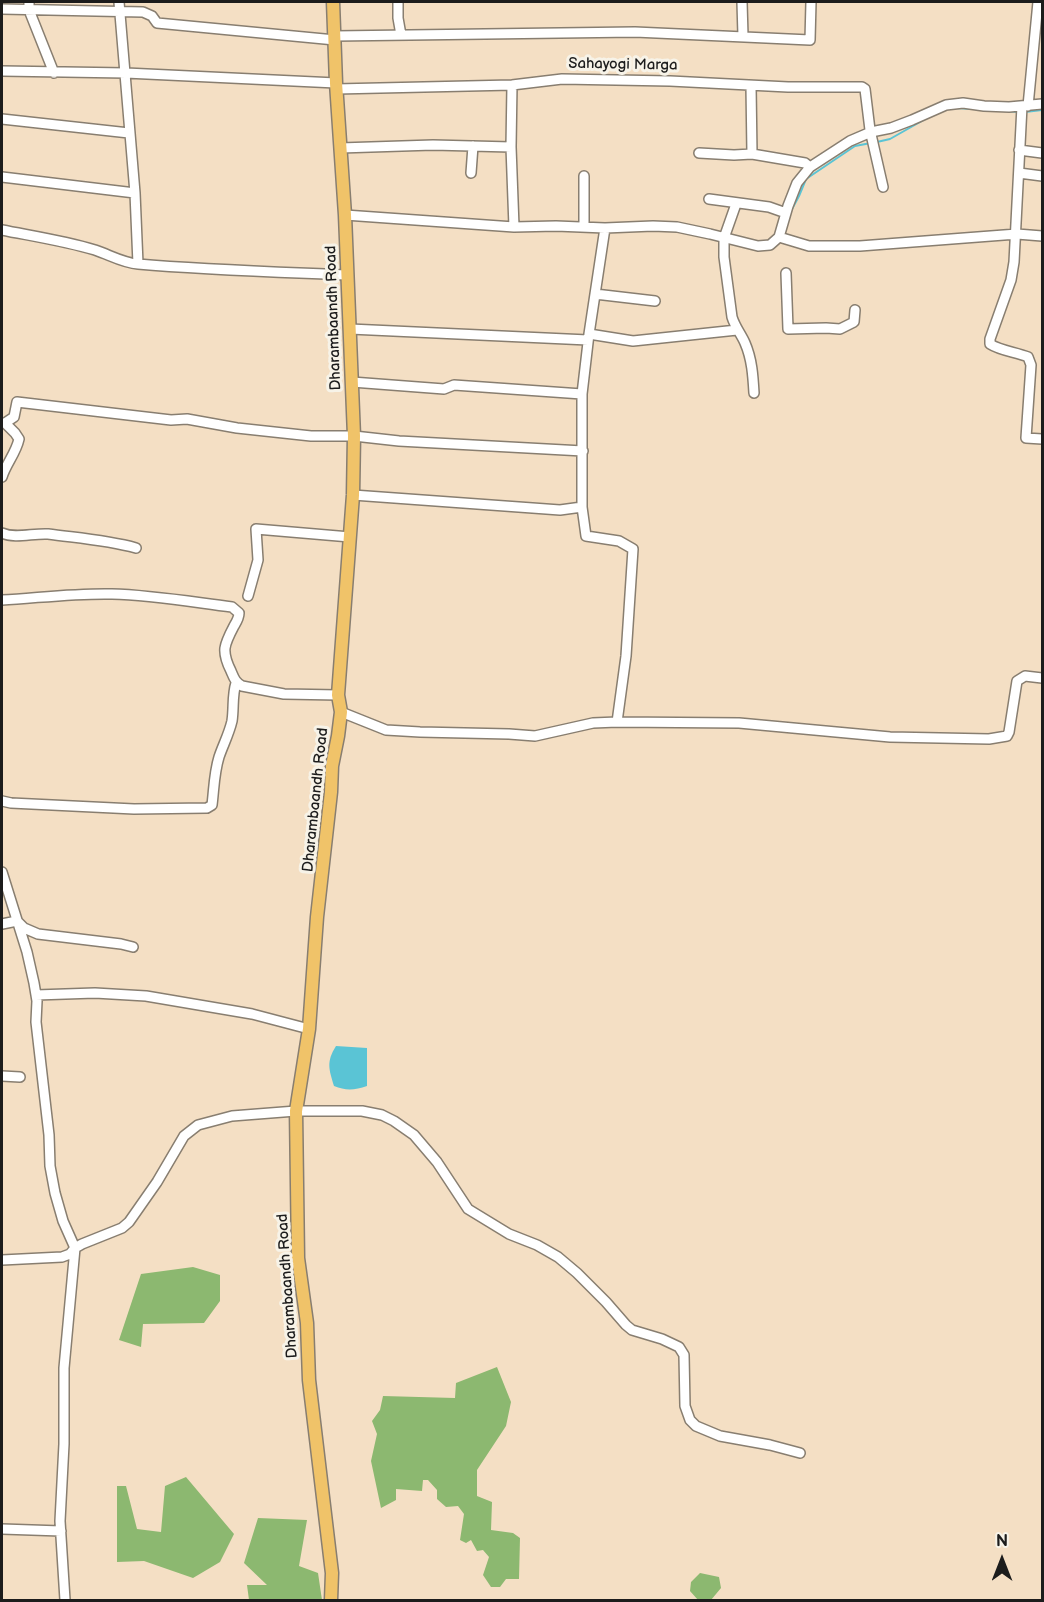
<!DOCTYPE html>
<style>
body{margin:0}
#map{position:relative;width:1044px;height:1602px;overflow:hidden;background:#f4dfc4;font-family:"Balsamiq Sans",sans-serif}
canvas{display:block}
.frame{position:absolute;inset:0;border:3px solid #1c1c1c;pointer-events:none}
.north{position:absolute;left:972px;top:1530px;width:60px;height:60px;-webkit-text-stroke:4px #f7f3e8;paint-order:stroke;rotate:0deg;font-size:16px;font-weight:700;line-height:24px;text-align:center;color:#1c1c1c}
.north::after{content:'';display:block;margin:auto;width:21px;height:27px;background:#1c1c1c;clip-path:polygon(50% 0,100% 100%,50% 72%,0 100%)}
</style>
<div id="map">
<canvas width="1044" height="1602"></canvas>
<div class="frame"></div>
<div class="north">N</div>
</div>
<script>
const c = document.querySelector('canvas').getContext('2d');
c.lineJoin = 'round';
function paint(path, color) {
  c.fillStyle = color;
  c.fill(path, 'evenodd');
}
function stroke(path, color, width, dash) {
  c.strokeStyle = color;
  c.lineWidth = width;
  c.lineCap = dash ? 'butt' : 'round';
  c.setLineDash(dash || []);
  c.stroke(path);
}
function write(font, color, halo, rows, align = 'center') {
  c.font = font + ' "Balsamiq Sans",sans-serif';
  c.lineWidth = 6;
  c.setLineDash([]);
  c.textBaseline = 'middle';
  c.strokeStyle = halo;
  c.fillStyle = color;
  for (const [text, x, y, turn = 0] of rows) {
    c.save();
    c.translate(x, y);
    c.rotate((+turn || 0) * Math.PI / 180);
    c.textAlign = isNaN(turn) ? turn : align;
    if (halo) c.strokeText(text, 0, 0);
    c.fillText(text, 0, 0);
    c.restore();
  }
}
paint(new Path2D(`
 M193 1267 220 1275V1301L204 1323 143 1324 141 1347 119 1340 141 1274Z
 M497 1367 511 1402 506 1426 477 1470V1496L492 1502 491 1530 513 1533 520 1538 519 1579H506L500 1587H491L483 1575 489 1557 483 1550 477 1551 471 1540 466 1543 460 1540 464 1514 458 1506 446 1507 437 1499V1490L428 1480H423L422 1491 396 1489V1500L381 1508 371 1461 377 1434 372 1421 380 1410 383 1396 455 1398 456 1383Z
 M186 1477 234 1534 220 1562 193 1578 144 1561 117 1562V1486H126L137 1529 161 1532 165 1486Z
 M258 1518 307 1520 299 1566 318 1573 322 1600H249L247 1585H267L244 1563Z
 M700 1573 719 1577 721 1588 711 1600H698L690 1591 691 1582Z`), '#8cb870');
paint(new Path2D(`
 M336 1046 367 1048V1086C355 1090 346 1091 334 1086 329 1069 326 1062 336 1046Z`), '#5ac4d5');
stroke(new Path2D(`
 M956 108 975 109
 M1007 111 1019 112
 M1025 112 1042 110
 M877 142 890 139 927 118
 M792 209 799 196 806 179 855 146 871 143`), '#5ac4d5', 2);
const minor = new Path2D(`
 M29 2V10L54 73
 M119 2 135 193 138 264
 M398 2V18L401 35
 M742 2 743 36
 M2 9 143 12 152 16 157 23 335 40
 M335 36 635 32 810 40 811 2
 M2 71 126 73 336 83
 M512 85 511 147 514 227
 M751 86 752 154 805 163 810 167
 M336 89 512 85 562 79 670 81 788 87H862L865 89 870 130 883 187
 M1022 106 1014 262 1011 280 990 339V344C1001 351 1016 352 1028 357L1031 365 1026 438 1042 439
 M1028 106 1038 2
 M2 119 129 133
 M340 148 433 145 511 147
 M1019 150 1042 153
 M699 153 734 155 752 154
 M471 173 473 146
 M1019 173 1042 176
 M584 176V226
 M2 177 135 193
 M709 199 769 207 786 213
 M736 204 724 238V257L732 317C735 327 741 334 745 343 752 359 753 376 754 393
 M345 215 514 227 556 226 605 228 653 226 677 227 710 234 758 246 770 245 779 237 788 206 797 183 810 167 850 141 871 132 891 128 912 120 946 105 963 103 984 106 1009 107 1042 104
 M605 228 589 334 582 394V507L586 536 619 541 633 549 626 656 617 722
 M2 230C32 236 65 241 95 250 110 255 123 263 138 264 208 270 278 272 348 275
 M779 237 809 246H860L1017 234 1042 236
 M786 273 788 329 826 328 840 329 854 322 855 310
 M595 294 655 301
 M350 329 588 340
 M589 334 633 341 737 330
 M352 382 444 389 454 385 582 394
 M2 423H5L14 417 17 402 171 420 187 419 237 428 311 436H354L399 441 583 451
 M2 477C6 464 16 453 19 439L15 433 5 423
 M353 495 560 510 582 507
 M2 533C15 539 33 533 48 534 77 538 107 540 136 548
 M248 596 258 560 256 529 350 537
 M2 600C38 598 75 593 112 594 152 595 192 602 232 607L239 613C239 618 237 621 234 626 224 645 221 651 231 671 234 678 235 682 242 686L284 694 338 695
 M341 712 386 730 420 732 509 734 535 736 593 723 617 722 739 723 890 737 989 739 1007 736 1009 732 1017 681 1025 676 1042 678
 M2 801 11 803 134 809 207 808 212 805C214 789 214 773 219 757 223 745 229 734 232 721 234 708 232 695 236 683
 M2 872 27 952 34 983 37 1001 36 1022 49 1135 50 1166 55 1193 63 1221 75 1248 64 1368V1444L60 1521 65 1600
 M2 924 17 921 24 928 38 934 121 944 133 947
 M36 995 95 993 146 996 252 1014 309 1029
 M2 1076 20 1077
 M2 1260 62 1257 70 1254 75 1248 82 1244 122 1228 129 1222 157 1182 184 1136 198 1125 232 1116 296 1111H362L382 1115 394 1121 414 1135 437 1162 468 1209 509 1234 537 1245 558 1257 577 1273 606 1302 626 1325 632 1330 662 1339 679 1347 684 1355 685 1406 690 1420 696 1426 720 1436 770 1445 800 1453
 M2 1529 61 1531`);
const major = new Path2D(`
 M331 1600 332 1573 309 1380 307 1323 298 1258 296 1111 309 1029 317 917 331 792 332 766 338 736 341 712 338 695 353 495 354 436 345 215 336 83 333 2`);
stroke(minor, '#887e70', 12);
stroke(major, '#887e70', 15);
stroke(minor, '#fff', 9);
stroke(major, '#f0c369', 12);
write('15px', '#1c1c1c', '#f7f3e8', [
 ["Sahayogi Marga",623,65,1],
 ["Dharambaandh Road",334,318,-92],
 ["Dharambaandh Road",316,800,-84],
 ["Dharambaandh Road",288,1286,-94]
]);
</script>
